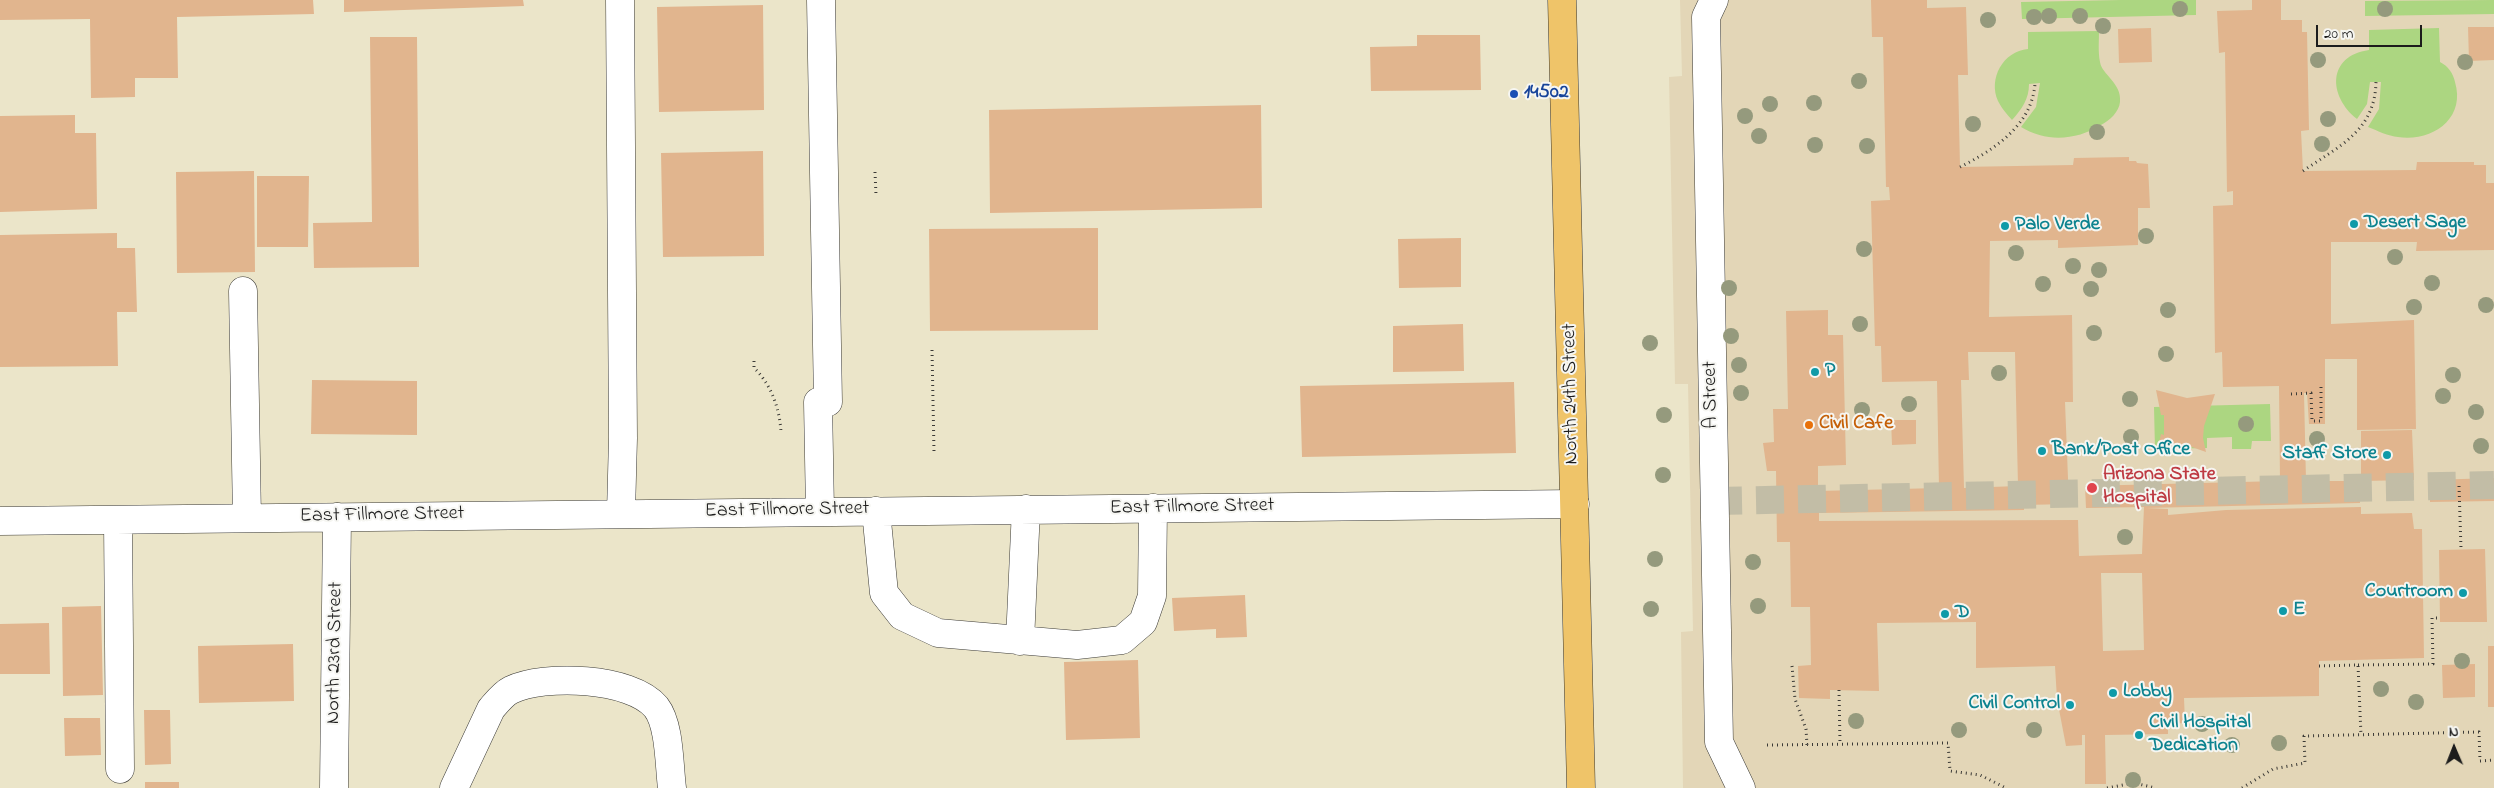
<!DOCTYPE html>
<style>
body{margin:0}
#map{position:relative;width:2494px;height:788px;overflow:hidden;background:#ebe5c9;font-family:"Indie Flower",sans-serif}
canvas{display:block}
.north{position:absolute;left:2429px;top:723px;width:50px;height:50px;-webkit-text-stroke:4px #f6f6f2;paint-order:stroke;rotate:359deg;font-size:14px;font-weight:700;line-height:20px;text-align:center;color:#1c1c1c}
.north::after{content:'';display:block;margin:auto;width:18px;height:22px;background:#1c1c1c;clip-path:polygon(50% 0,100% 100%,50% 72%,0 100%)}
.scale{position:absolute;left:2316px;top:25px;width:106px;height:22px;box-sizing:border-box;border:2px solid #1c1c1c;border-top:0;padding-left:6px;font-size:15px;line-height:18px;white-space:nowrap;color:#1c1c1c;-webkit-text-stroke:4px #f6f6f2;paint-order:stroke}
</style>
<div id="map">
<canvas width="2494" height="788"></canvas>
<div class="north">N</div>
<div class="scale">20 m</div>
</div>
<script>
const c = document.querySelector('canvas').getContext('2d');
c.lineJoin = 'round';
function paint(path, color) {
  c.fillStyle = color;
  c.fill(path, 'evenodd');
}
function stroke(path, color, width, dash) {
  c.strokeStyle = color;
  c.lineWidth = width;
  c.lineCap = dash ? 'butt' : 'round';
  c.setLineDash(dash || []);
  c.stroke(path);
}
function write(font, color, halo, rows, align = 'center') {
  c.font = font + ' "Indie Flower",sans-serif';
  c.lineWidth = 4;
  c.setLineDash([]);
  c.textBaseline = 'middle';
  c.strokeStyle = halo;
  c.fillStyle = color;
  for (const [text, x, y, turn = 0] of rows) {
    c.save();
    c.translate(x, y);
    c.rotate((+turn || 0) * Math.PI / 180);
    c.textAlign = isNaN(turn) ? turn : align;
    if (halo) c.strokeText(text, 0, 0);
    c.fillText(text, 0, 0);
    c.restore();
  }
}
paint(new Path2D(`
 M1680 0H2494V788H1683L1681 632 1693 631 1688 384H1675L1669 77 1682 76Z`), '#e3d6b7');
paint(new Path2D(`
 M2121 0H2196V15L2022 19 2021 2Z
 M2494 0V14L2365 16V1Z
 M2439 28 2440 62C2448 66 2453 73 2455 82 2466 119 2432 142 2398 137 2388 136 2378 131 2368 127L2379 109 2381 82H2370L2367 104 2357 119C2328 96 2327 56 2369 50V30Z
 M2099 31C2099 41 2098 52 2100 62 2102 75 2122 83 2120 102 2119 112 2110 120 2101 125 2077 140 2047 143 2021 127L2036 107 2040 83 2029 84C2029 99 2022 109 2012 120 2007 114 2002 109 1998 101 1988 79 2003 51 2028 49V32Z
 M2270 404 2271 441H2252L2251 449H2232V437L2207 438V448L2155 449 2154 407Z`), '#acd681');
paint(new Path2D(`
 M0 0H313L314 14 177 17 178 78H135V97L91 98 90 19 0 20Z
 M344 0H523L524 6 344 12Z
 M1871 0H1927V8L1966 7 1968 75H1958L1960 167 2073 165 2074 158 2129 157V161H2136L2137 163 2148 164 2150 208H2138V245L2058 248V240L1990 241 1989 317 2072 315 2073 402H2065L2069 504 2024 505V510L1819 513V521L2078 520 2079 556 2142 554 2144 507 2086 508 2085 486 2280 481 2279 386 2223 387 2222 352 2215 353 2213 206 2233 205V191L2227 192 2225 52 2219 53 2217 11 2252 10V0H2281V20H2302V32H2307L2309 130 2301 131 2303 171 2416 170 2417 162H2474V165H2486V183H2494V250L2416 251 2417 242H2331V324L2414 320 2416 429 2357 430V359H2325V424H2309L2307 393H2304L2306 481H2360V503L2146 508 2168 509V515L2226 510 2361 507V514L2412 513 2414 529H2422L2424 658 2319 661V696L2184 698 2185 723 2168 724V734L2105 735 2106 784H2085V735H2082V745L2066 746 2057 699 2055 666 1976 668V622L1877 623 1879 691 1830 690V699L1799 698 1798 666 1811 665 1810 607H1791L1790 542H1777L1776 471H1767L1763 443 1774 442 1773 409H1788L1786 311 1828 310V335H1843L1846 465 1818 466V491L1939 488 1937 381 1882 382 1881 346H1875L1871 201 1890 200 1889 187H1886L1883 37H1872ZM1968 352H2015L2018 486 1964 488 1961 380H1969ZM2101 573H2142L2144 650 2103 651Z
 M763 5 764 110 659 112 657 7Z
 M2468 27H2494V60L2469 61Z
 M2151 28 2152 62 2119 63 2118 29Z
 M1417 35H1480L1481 90 1371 91 1370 47 1417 46Z
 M370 37H417L419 267 314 268 313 223 372 222Z
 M1261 105 1262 208 990 213 989 110Z
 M75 115V133H96L97 209 0 212V116Z
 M763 151 764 256 663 257 661 153Z
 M254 171 255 272 177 273 176 172Z
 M257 176H309L308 247H257Z
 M1098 228V330L930 331 929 229Z
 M117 233V248H135L137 312H117L118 366 0 367V235Z
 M1461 238V287L1399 288 1398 239Z
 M1463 324 1464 371 1393 372V326Z
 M312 380 417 381V435L311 434Z
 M1514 382 1516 453 1302 457 1300 386Z
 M2156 390 2187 398 2215 394 2204 426 2203 438 2206 452 2189 446 2170 447 2157 452 2161 434 2164 435V415H2161Z
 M1891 420H1916V444L1892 445Z
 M2412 430 2414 480 2361 481V431Z
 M2494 478V501L2430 502V480Z
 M2485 549 2487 622H2440L2439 550Z
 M1245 595 1247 637 1216 638V629L1174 631 1172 598Z
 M101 606 103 695 63 696 62 607Z
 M49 623 50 674H0V624Z
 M293 644 294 701 199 703 198 646Z
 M2488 646H2494V707H2488Z
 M1138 660 1140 738 1066 740 1064 662Z
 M2475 664V697L2443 698 2442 665Z
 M144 710H170L171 764 145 765Z
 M64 718H100L101 755 65 756Z
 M145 782H179V788H145Z`), '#e1b58e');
stroke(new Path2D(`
 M1714 501 2494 485`), '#c2bda6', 28, [28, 14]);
const minor = new Path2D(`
 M620 0 623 438 621 513
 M821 0 828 402
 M1714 0 1706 17 1719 742 1741 788
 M243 291 247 518
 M818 402 820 511
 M876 511 884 593 902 616 938 633 1077 645 1122 640 1143 622 1152 596 1153 508
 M118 520 120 769
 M0 521 1575 504
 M1020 641 1026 509
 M334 788 337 517
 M454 788 491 709C497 702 503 694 511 690 544 674 631 677 656 707 670 725 669 765 672 788`);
const major = new Path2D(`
 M1562 0 1581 788`);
stroke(minor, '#3b3a36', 29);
stroke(major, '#3b3a36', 29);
stroke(new Path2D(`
 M1960 167C1994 150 2032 125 2035 84
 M2303 171C2339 146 2375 131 2376 82
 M875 172 876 195
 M932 350 934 452
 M754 361V368C771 384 780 409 781 433
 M2291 394 2311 393 2312 421H2321V386
 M2459 486 2461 549
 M2358 665 2433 664 2432 618H2440
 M1792 666 1795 699 1806 729 1807 745
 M2319 666 2358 665 2361 735
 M1839 690 1840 744
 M1767 745 1948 743 1950 771 1980 775 2006 788
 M2107 788 2134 783 2156 788
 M2242 788 2273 769 2305 763 2304 736 2479 732 2480 761 2494 760`), '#3b3a36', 3, [1, 4]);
stroke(minor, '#fff', 28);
stroke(major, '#efc469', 28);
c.fillStyle = '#959a7d';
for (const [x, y] of [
 [2180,9],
 [2385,9],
 [2049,16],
 [2080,16],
 [2034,17],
 [1988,20],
 [2103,26],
 [2318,60],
 [2465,62],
 [1859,81],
 [1814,103],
 [1770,104],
 [1745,116],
 [2328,119],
 [1973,124],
 [2097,132],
 [1759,136],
 [2322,144],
 [1815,145],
 [1867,146],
 [2146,236],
 [1864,249],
 [2016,253],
 [2395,257],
 [2073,266],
 [2099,270],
 [2432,283],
 [2043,284],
 [1729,288],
 [2091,289],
 [2486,305],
 [2414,307],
 [2168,310],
 [1860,324],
 [2094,333],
 [1731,336],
 [1650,343],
 [2166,354],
 [1739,365],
 [1999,373],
 [2453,375],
 [1741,393],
 [2443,396],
 [2130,399],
 [1909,404],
 [1862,410],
 [2476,412],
 [1664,415],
 [2246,424],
 [2131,437],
 [2317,439],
 [2481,446],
 [1663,475],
 [2125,537],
 [1655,559],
 [1753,562],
 [1758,606],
 [1651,609],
 [2462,661],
 [2381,689],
 [2416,702],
 [1856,721],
 [2202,724],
 [1959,730],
 [2034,730],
 [2279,743],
 [2232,745],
 [2133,780]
]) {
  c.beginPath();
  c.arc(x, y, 8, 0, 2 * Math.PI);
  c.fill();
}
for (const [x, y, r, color] of [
 [1514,94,5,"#1a4fb4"],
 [2354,224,5,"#0f9aa8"],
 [2005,226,5,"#0f9aa8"],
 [1815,372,5,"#0f9aa8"],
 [1809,425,5,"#e8710a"],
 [2042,451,5,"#0f9aa8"],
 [2387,455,5,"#0f9aa8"],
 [2092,488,6,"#e0444e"],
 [2463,593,5,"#0f9aa8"],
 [2283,611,5,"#0f9aa8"],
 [1945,614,5,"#0f9aa8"],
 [2113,693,5,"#0f9aa8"],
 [2070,705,5,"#0f9aa8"],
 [2139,735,5,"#0f9aa8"]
]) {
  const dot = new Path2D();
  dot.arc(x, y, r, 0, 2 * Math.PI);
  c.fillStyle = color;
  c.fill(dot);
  stroke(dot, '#f6f6f2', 2);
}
write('bold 20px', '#164399', '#f6f6f2', [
 ["14502",1524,94]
], 'left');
write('bold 20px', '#0d838f', '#f6f6f2', [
 ["Desert Sage",2364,224],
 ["Palo Verde",2015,226],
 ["P",1825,372],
 ["Bank/Post Office",2052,451],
 ["Staff Store",2377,455,"right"],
 ["Courtroom",2453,593,"right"],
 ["E",2293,611],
 ["D",1955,614],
 ["Lobby",2123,693],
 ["Civil Control",2060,705,"right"],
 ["Civil Hospital",2149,724],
 ["Dedication",2149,747]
], 'left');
write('20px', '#1c1c1c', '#f6f6f2', [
 ["North 24th Street",1572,394,-91],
 ["A Street",1712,395,-91],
 ["East Fillmore Street",1192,508,-1],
 ["East Fillmore Street",787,511,-1],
 ["East Fillmore Street",382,516,-1],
 ["North 23rd Street",336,653,-89]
]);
write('bold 20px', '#c56008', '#f6f6f2', [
 ["Civil Cafe",1819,425]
], 'left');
write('bold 20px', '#be3a42', '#f6f6f2', [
 ["Arizona State",2103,476],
 ["Hospital",2103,499]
], 'left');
</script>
